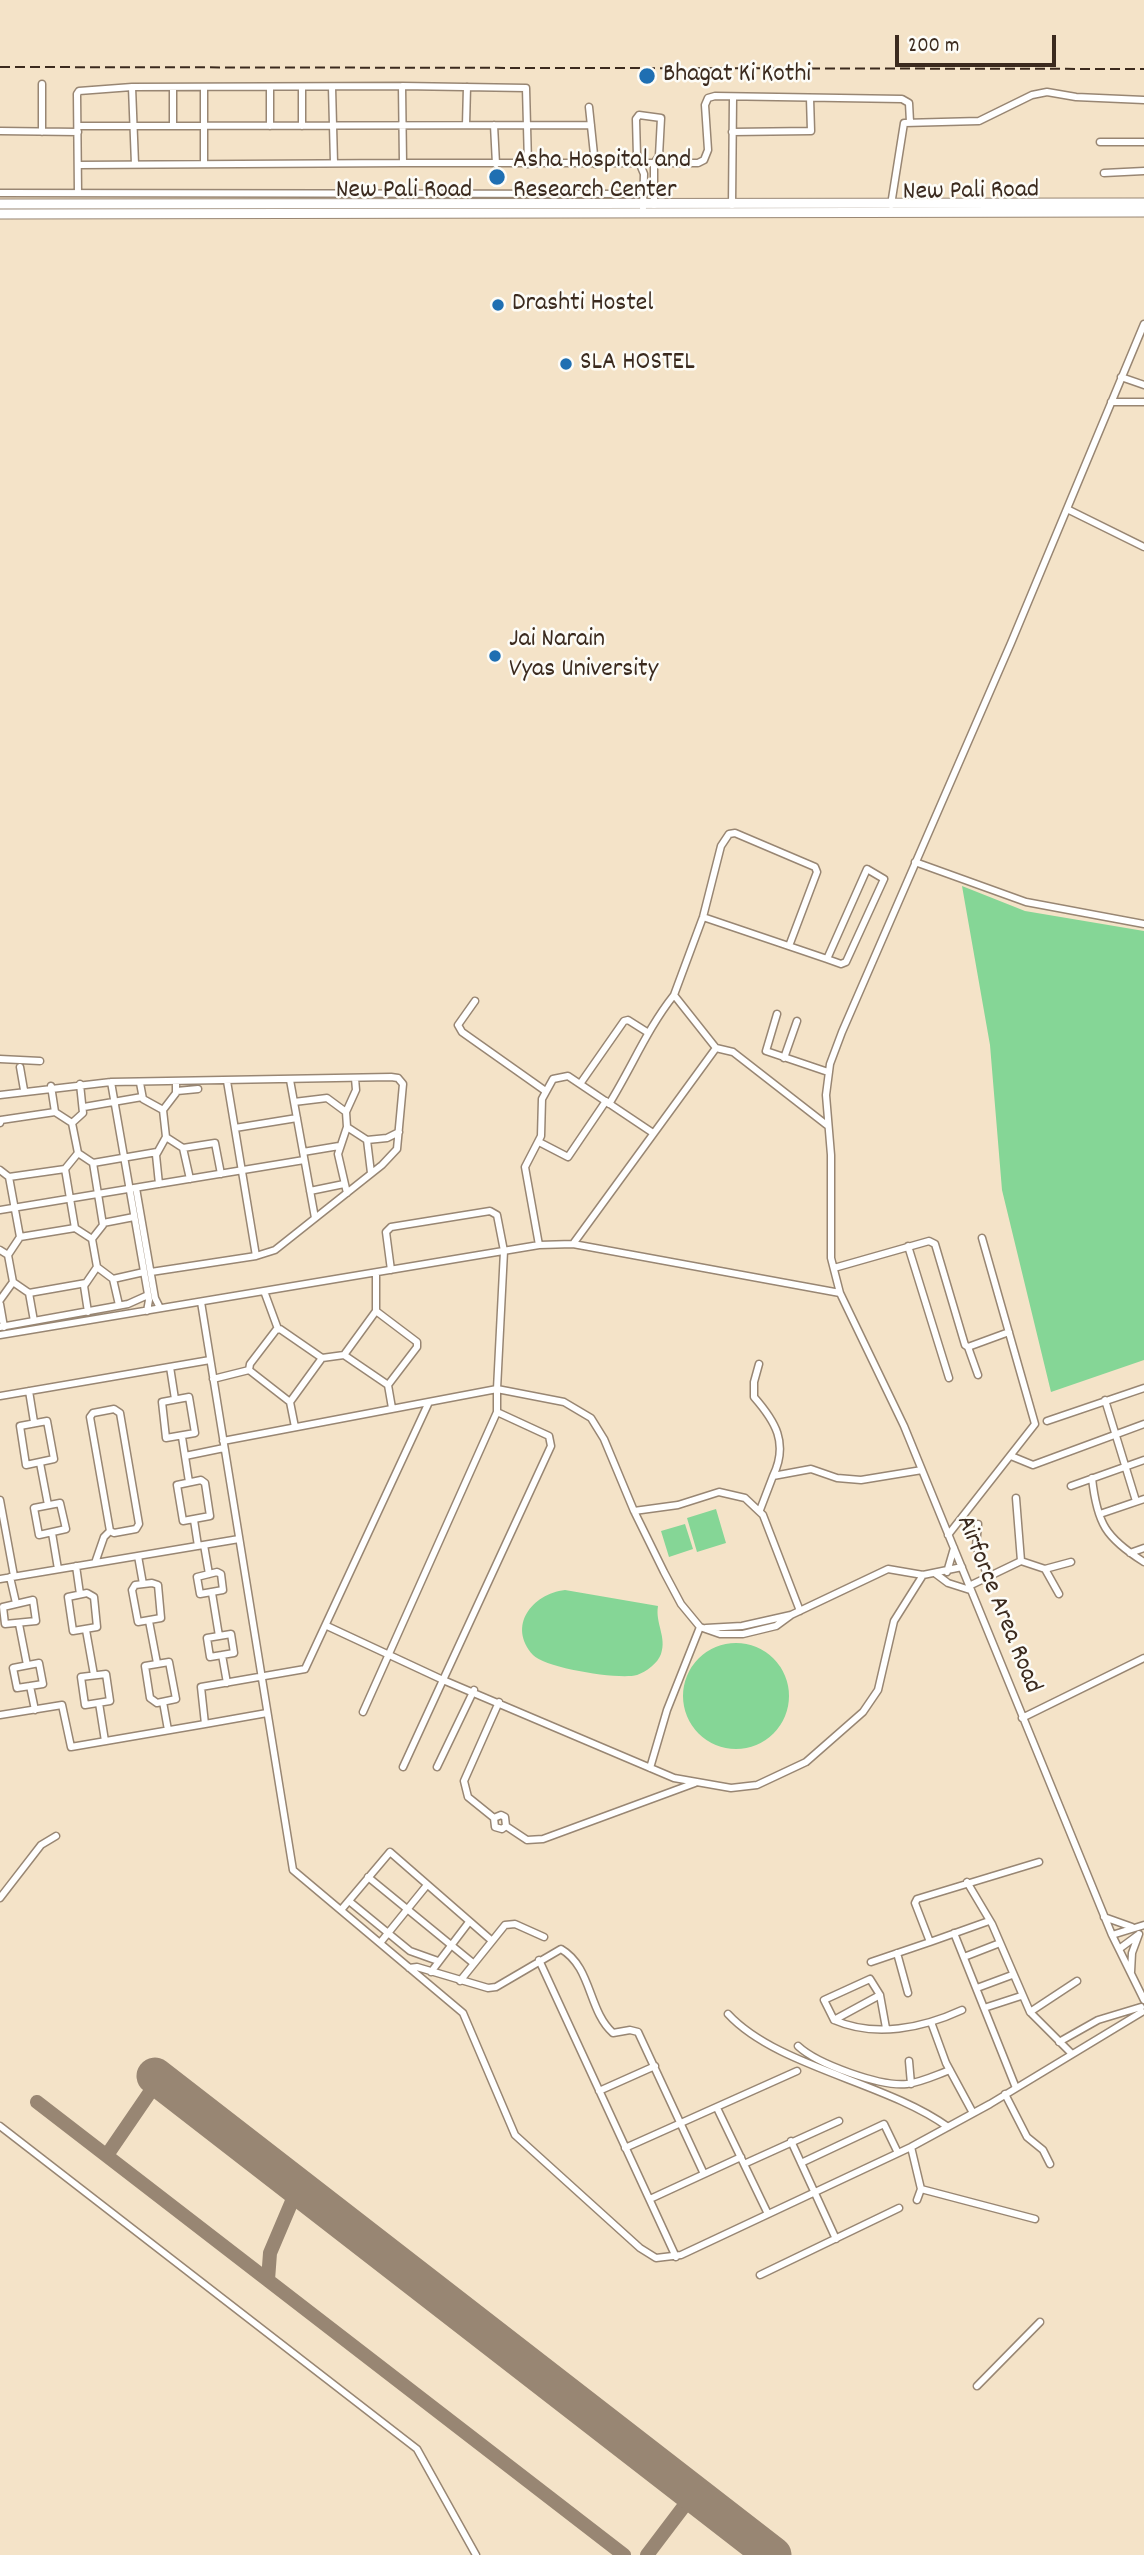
<!DOCTYPE html>
<style>
body{margin:0}
#map{position:relative;width:1144px;height:2555px;overflow:hidden;background:#f4e3c8;font-family:Dekko,sans-serif}
canvas{display:block}
.scale{position:absolute;left:895px;top:35px;width:161px;height:32px;box-sizing:border-box;border:4px solid #3b2a1e;border-top:0;padding-left:9px;font-size:21px;line-height:24px;white-space:nowrap;color:#3b2a1e;-webkit-text-stroke:5px #fdfcf7;paint-order:stroke}
</style>
<div id="map">
<canvas width="1144" height="2555"></canvas>
<div class="scale">200 m</div>
</div>
<script>
const c = document.querySelector('canvas').getContext('2d');
c.lineJoin = 'round';
function paint(path, color) {
  c.fillStyle = color;
  c.fill(path, 'evenodd');
}
function stroke(path, color, width, dash) {
  c.strokeStyle = color;
  c.lineWidth = width;
  c.lineCap = dash ? 'butt' : 'round';
  c.setLineDash(dash || []);
  c.stroke(path);
}
function write(font, color, halo, rows, align = 'center') {
  c.font = font + ' Dekko,sans-serif';
  c.lineWidth = 5;
  c.setLineDash([]);
  c.textBaseline = 'middle';
  c.strokeStyle = halo;
  c.fillStyle = color;
  for (const [text, x, y, turn = 0] of rows) {
    c.save();
    c.translate(x, y);
    c.rotate((+turn || 0) * Math.PI / 180);
    c.textAlign = isNaN(turn) ? turn : align;
    if (halo) c.strokeText(text, 0, 0);
    c.fillText(text, 0, 0);
    c.restore();
  }
}
paint(new Path2D(`
 M962 886 1025 911 1144 931V1360L1051 1392 1002 1190 990 1045Z
 M716 1509 726 1543 697 1552 687 1518Z
 M685 1524 693 1549 669 1557 661 1531Z
 M565 1590 658 1606C655 1623 667 1637 661 1654 658 1663 646 1672 637 1675 619 1680 545 1668 533 1655 507 1626 532 1594 565 1590Z
 M683 1696a53 53 0 1 1 106 0a53 53 0 1 1-106 0Z`), '#85d696');
stroke(new Path2D(`
 M37 2102 624 2555
 M107 2155 159 2079
 M268 2280 270 2253 298 2187
 M647 2555 694 2493`), '#988673', 14);
stroke(new Path2D(`
 M155 2076 773 2555`), '#988673', 37);
const minor = new Path2D(`
 M42 84V132
 M402 86 526 88 528 164
 M132 87 135 164
 M302 87V126
 M332 87 334 163
 M589 107 595 164
 M466 125 467 87
 M494 125 496 164
 M78 126 591 125
 M173 126V87
 M270 126V87
 M0 131 78 132
 M732 132 811 131 810 98
 M1100 142H1144
 M403 163H698L704 160 708 150 705 105 708 98 715 96 902 99 909 103 910 122
 M204 164V87
 M78 165 403 163 402 86 132 87 79 91 77 94 78 193
 M1104 173 1144 171
 M0 193 643 194
 M732 205 733 98
 M891 205 904 123 979 121 1032 95 1047 92 1076 97 1144 100
 M643 208 644 174 637 157 636 119 639 115 661 118 659 156 654 163V205
 M1144 324 1011 643 842 1032 830 1064 826 1095 831 1155V1258L840 1293 904 1426 1112 1935 1144 2000
 M1121 377 1144 385
 M1111 402H1144
 M1067 509 1144 547
 M915 862 1026 902 1144 924
 M867 869 884 879 846 962 841 964 827 959Z
 M703 917 827 959
 M475 1001 458 1025 462 1032 544 1090
 M777 1014 766 1051 828 1072
 M716 1048 674 995 703 917 721 846 729 834 735 833 815 867 817 872 789 946
 M784 1058 797 1021
 M0 1059 40 1061
 M20 1067 24 1090
 M290 1080 315 1218
 M227 1081 256 1256
 M111 1082 149 1300 147 1311
 M140 1083 143 1099 163 1110
 M580 1084 624 1021 628 1020 647 1032
 M51 1086 55 1112 72 1123
 M177 1091 198 1089
 M0 1095 111 1082 391 1077 398 1078 403 1084 397 1149 382 1165 275 1250 256 1256 151 1272
 M294 1102 327 1098 346 1112
 M609 1104C632 1067 647 1029 674 995
 M84 1107 142 1097
 M0 1123 1 1120 55 1112
 M72 1123 78 1153 93 1163 103 1225 92 1239
 M72 1123 83 1113 80 1084
 M347 1127 367 1140 387 1138 399 1132
 M235 1128 297 1118
 M166 1137 183 1148 190 1179
 M367 1140 371 1173
 M539 1142 568 1157 606 1101
 M183 1148 215 1143 221 1174
 M303 1152 339 1146
 M78 1153 65 1169 75 1228 92 1239 97 1267 113 1279 119 1305
 M93 1163 157 1152
 M0 1170 9 1177 20 1237 8 1255
 M9 1177 65 1169
 M159 1184 156 1155 166 1137 163 1110 176 1093V1082
 M136 1188 155 1298 160 1308
 M310 1191 344 1184
 M347 1193 338 1154 347 1127 346 1112 356 1090 355 1078
 M0 1210 304 1160
 M103 1223 134 1217
 M20 1237 75 1228
 M573 1244 716 1048 733 1052 828 1126
 M539 1245 525 1167 541 1136 542 1099 553 1079 568 1076 653 1133
 M908 1246 949 1378
 M0 1250 8 1255 13 1282 0 1300
 M834 1268 929 1241 935 1244 965 1345 968 1347 1009 1332
 M391 1270 386 1232 391 1227 490 1211 497 1215 504 1251 497 1389 564 1402 591 1418 604 1439 634 1511 664 1572 681 1604 700 1627 720 1634H743L776 1626 791 1615
 M376 1273V1311
 M113 1279 144 1272
 M13 1282 29 1293 34 1321
 M264 1291 278 1329
 M29 1293 86 1283
 M201 1302 293 1870 463 2013 515 2135 640 2248 656 2258 681 2255 911 2147 990 2104 1142 2012
 M0 1304 4 1327
 M88 1312 84 1286 97 1267
 M0 1327 128 1304 148 1295
 M0 1335 539 1245 573 1244 840 1293
 M968 1347 978 1375
 M344 1355 388 1385
 M759 1364 754 1382V1397C775 1421 789 1443 773 1476
 M170 1367 175 1399
 M213 1379 249 1370
 M29 1391 34 1422
 M0 1396 210 1360
 M189 1397 195 1433 166 1438 162 1402Z
 M1105 1400 1136 1501
 M290 1402 249 1370 250 1364 276 1330 280 1329 322 1358
 M47 1421 54 1459 26 1465 20 1426Z
 M1047 1421 1144 1388
 M295 1427 290 1402 322 1358 344 1355 376 1311 417 1342V1347L388 1385 392 1408
 M182 1437 189 1482
 M223 1441 497 1389V1412L363 1712
 M185 1456 224 1448
 M1011 1456 1033 1465 1144 1424
 M40 1463 48 1505
 M1092 1478C1097 1524 1106 1538 1144 1562
 M201 1480 205 1483 210 1516 183 1521 177 1485Z
 M1071 1486 1144 1460
 M1016 1498 1021 1561
 M0 1500 14 1576
 M60 1503 66 1529 39 1535 34 1508Z
 M760 1510 773 1476 811 1469 837 1478 861 1480 922 1470
 M634 1511 678 1505 719 1492 745 1498 763 1515 800 1611
 M1100 1514 1144 1499
 M194 1520 198 1546
 M978 1524 976 1546 988 1577
 M52 1533 58 1569
 M948 1535 1035 1424 982 1238
 M204 1545 209 1574
 M1130 1553 1144 1548
 M138 1556 143 1584
 M95 1563 104 1537 110 1531 90 1417 93 1413 114 1409 120 1413 139 1524 136 1529 114 1533 110 1531
 M76 1566 80 1594
 M1045 1569 1071 1562
 M217 1572 221 1574 223 1590 200 1594 197 1577Z
 M947 1572 954 1548
 M936 1574 948 1583 970 1590
 M10 1577 16 1603
 M0 1579 239 1539
 M152 1583 158 1585 161 1618 138 1622 132 1590 135 1585Z
 M969 1586 1021 1561 1045 1569 1059 1594
 M87 1593 94 1597 97 1627 73 1631 68 1597Z
 M212 1593 219 1636
 M33 1600 36 1621 5 1624 3 1607Z
 M149 1621 157 1663
 M19 1624 27 1665
 M327 1626 443 1680 551 1446 549 1436 497 1412
 M706 1628 742 1626 791 1615 888 1569 923 1575 962 1567
 M86 1630 94 1675
 M231 1634 234 1653 210 1657 207 1638Z
 M222 1655 227 1683
 M169 1662 176 1699 157 1703 150 1698 145 1666Z
 M39 1663 43 1684 17 1688 13 1668Z
 M106 1674 110 1701 85 1705 81 1677Z
 M30 1686 35 1710
 M163 1702 168 1730
 M499 1702 464 1781 468 1797 494 1818 495 1827 502 1829 506 1826
 M99 1703 105 1741
 M0 1715 62 1705 71 1747 205 1724 201 1687 305 1669 429 1402
 M1022 1718 1144 1658
 M205 1724 267 1713
 M403 1767 443 1680 674 1778 731 1788 757 1785 806 1762 863 1712 878 1690 894 1621 923 1575
 M437 1767 474 1690
 M650 1768 667 1710 700 1627
 M494 1818 501 1815 505 1817 506 1826 527 1840 543 1839 695 1783
 M368 1877 473 1963
 M967 1882 992 1924 1030 2012 1071 2053
 M0 1898 41 1845 56 1836
 M349 1901 410 1951 438 1961
 M341 1910 390 1852 491 1940
 M1104 1917 1132 1927
 M989 1921 930 1942 915 1903 917 1899 1039 1862
 M954 1933 984 2008 1021 1996
 M1112 1935 1144 1925
 M380 1943 427 1885
 M1119 1949 1138 1935
 M897 1953 908 1993
 M964 1957 1000 1943
 M539 1960 676 2257
 M871 1962 930 1942
 M409 1968 417 1967 488 1988 496 1987 561 1949C592 1967 588 2011 613 2033L630 2030 638 2032 704 2174
 M431 1972 469 1922
 M1131 1972 1132 1953 1139 1934
 M460 1981 505 1925 515 1924 544 1937
 M977 1988 1012 1975
 M984 2008 1016 2088
 M1030 2012 1077 1981
 M728 2014C777 2067 886 2082 948 2127
 M834 2020 880 1995
 M931 2022 946 2063 973 2113
 M886 2028 880 1995 870 1979 824 2000 834 2020C875 2038 923 2028 962 2010
 M1059 2042 1098 2020 1141 2007
 M798 2046C817 2064 881 2087 907 2084 922 2082 936 2075 950 2070
 M909 2061 911 2084
 M599 2091 655 2066
 M1005 2094 1027 2137 1043 2150 1050 2164
 M717 2108 768 2214
 M0 2126 417 2449 476 2555
 M791 2141 836 2239
 M911 2147 921 2189 917 2200
 M625 2148 797 2071
 M801 2163 884 2124 898 2153
 M744 2164 839 2121
 M921 2189 1035 2219
 M650 2199 741 2157
 M760 2275 899 2208
 M977 2386 1040 2322`);
const highway = new Path2D(`
 M0 204 1144 203
 M0 214 1144 212`);
stroke(minor, '#988673', 9);
stroke(highway, '#988673', 11);
stroke(minor, '#fff', 6);
stroke(highway, '#fff', 9);
stroke(new Path2D(`
 M0 67 1144 69`), '#3b2a1e', 2, [10, 5]);
for (const [x, y, r, color] of [
 [647,76,9,"#1f6fb2"],
 [497,177,9,"#1f6fb2"],
 [498,305,7,"#1f6fb2"],
 [566,364,7,"#1f6fb2"],
 [495,656,7,"#1f6fb2"]
]) {
  const dot = new Path2D();
  dot.arc(x, y, r, 0, 2 * Math.PI);
  c.fillStyle = color;
  c.fill(dot);
  stroke(dot, '#fdfcf7', 2.5);
}
write('26px', '#3b2a1e', '#fdfcf7', [
 ["Bhagat Ki Kothi",663,76],
 ["Asha Hospital and",513,162],
 ["Research Center",513,192],
 ["Drashti Hostel",512,305],
 ["SLA HOSTEL",580,364],
 ["Jai Narain",509,641],
 ["Vyas University",509,671]
], 'left');
write('26px', '#3b2a1e', '#fdfcf7', [
 ["New Pali Road",404,192],
 ["New Pali Road",971,193,-1],
 ["Airforce Area Road",997,1605,68]
]);
</script>
